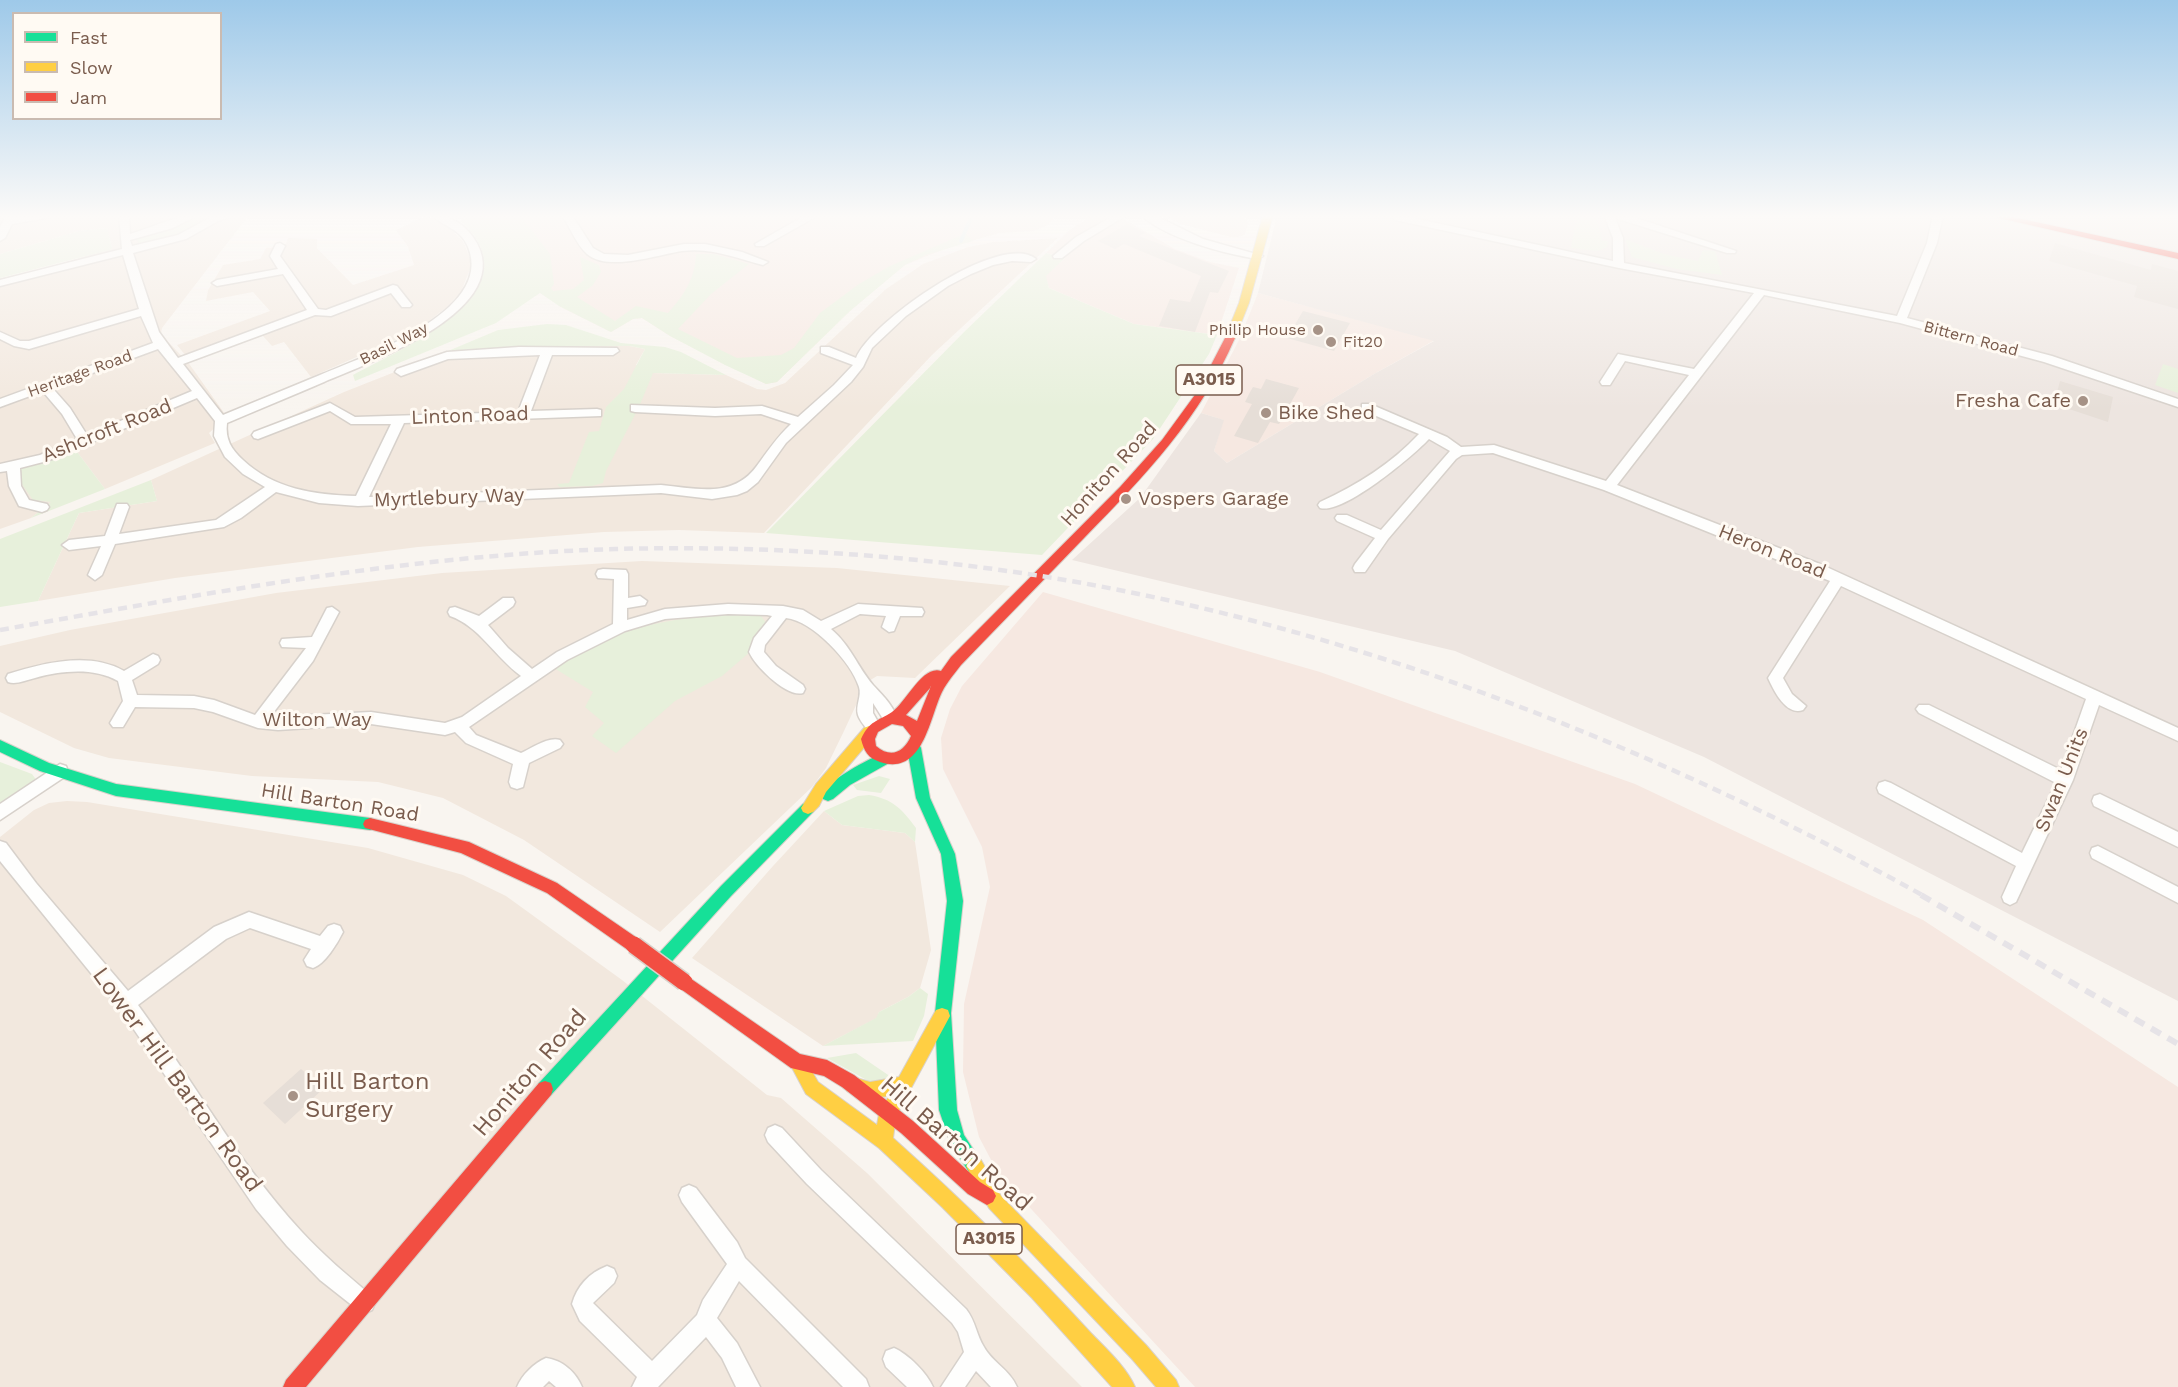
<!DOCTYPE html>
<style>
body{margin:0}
#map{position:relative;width:2178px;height:1387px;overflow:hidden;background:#f9f5f0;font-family:"Work Sans",sans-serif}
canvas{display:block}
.legend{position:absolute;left:12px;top:12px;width:210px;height:108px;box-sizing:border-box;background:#fffaf3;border:2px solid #cabbb1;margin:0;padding:8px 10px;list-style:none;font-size:18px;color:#7a5c4d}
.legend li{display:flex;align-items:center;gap:12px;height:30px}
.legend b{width:30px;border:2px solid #cabbb1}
</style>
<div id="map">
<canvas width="2178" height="1387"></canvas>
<ul class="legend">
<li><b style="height:8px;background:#16e098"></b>Fast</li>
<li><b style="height:8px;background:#ffcf43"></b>Slow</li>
<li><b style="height:8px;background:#f24e42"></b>Jam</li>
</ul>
</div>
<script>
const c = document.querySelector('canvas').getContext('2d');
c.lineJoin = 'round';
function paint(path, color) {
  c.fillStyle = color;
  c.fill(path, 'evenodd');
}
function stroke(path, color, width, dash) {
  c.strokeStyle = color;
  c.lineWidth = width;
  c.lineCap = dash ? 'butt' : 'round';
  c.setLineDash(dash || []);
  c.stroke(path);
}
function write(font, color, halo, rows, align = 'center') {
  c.font = font + ' "Work Sans",sans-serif';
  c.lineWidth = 6;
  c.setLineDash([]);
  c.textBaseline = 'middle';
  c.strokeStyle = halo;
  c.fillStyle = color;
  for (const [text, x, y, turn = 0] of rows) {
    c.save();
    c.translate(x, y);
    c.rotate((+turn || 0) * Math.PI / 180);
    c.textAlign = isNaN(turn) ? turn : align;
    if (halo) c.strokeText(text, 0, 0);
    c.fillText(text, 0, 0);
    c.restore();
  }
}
paint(new Path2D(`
 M0 215H249L162 328 161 334 190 365 227 417 209 433 215 443 105 489 75 449 52 502 31 518 0 529V278L46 268 112 248 107 228 79 231 0 254Z
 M426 216 444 223 463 241 470 258V269L461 292 447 307 425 324 398 339 311 377 284 342 272 346 262 335 190 361 177 345 270 311 253 292 206 301 208 290 223 265 260 259 266 248 284 247 288 238 317 239V248L353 285 414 265 408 247 396 230Z
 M1058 238 932 355 764 533 679 530 604 532 418 547 175 578 38 601 79 513 157 501 151 480 344 392 448 351 540 346H630L645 349 636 365 653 373 726 375 757 389 766 390 785 383 886 289 923 264 968 247 993 242Z
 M642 561 837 568 1010 586 915 678 877 676 859 687 857 703 844 731 826 768 812 787 660 932 524 840 443 798 378 782 252 776 109 758 74 748 0 712V646L70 630 276 593 442 573Z
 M67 801 87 802 368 848 463 875 506 896 622 980 767 1095 781 1098 867 1173 1082 1387H0V837L34 810 49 803Z
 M824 811 842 825 905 833 915 842 931 950 920 988 908 997 879 1012 877 1018 823 1046 692 958 773 866Z`), '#f2e8de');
paint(new Path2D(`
 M503 215H1056L1048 225 1034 231 1000 233 950 247 905 265 850 311 777 382 766 384 670 336 642 318 633 319 611 332 559 306Z
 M1093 215H1117L1175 249 1210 262 1239 268 1217 335 1134 324 1049 288 1045 276 1065 258 1046 253 1068 231Z
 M1165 215H1244L1248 223 1245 235 1234 238 1181 224Z
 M1258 293 1435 340 1374 374 1227 463 1214 451 1223 420 1201 413 1239 340Z
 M1043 592 1320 672 1635 784 1923 920 2178 1087V1387H1195L998 1173 979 1137 963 1072 964 1004 990 887 982 847 943 769 941 738 950 709 962 686Z`), '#f6e8e1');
paint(new Path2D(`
 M1277 215H2178V1001L1704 757 1455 651 1072 560 1140 498 1201 413 1224 420 1214 451 1227 463 1374 374 1434 341 1258 293Z`), '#ede5e0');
paint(new Path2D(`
 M197 215 219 216 207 221 200 218 196 221 200 223 188 234 140 246 136 237 179 224Z
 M470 215H520L550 254 554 284 551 288 553 291 573 289 584 280 580 257 599 265 601 272 593 285 577 297 615 321 636 306 668 313C684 295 695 279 696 254H714L749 264 711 294 678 329 737 358 781 355 794 348 820 313 859 284 890 266 957 237 966 234 973 241 926 255 905 265 850 311 777 382 766 384 725 365 670 336 642 318 633 319 611 332 559 306 540 293 496 323 355 381 353 375C404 347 538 293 461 221Z
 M1577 215H1599L1597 218 1602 241H1608L1607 247 1598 251 1571 248Z
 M107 228 112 248 110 250 0 278V254L79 231Z
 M1625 239 1664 254 1698 261 1703 250 1715 251 1722 275 1677 269 1632 257Z
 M1046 253 1065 258 1046 276 1049 288 1134 324 1217 335 1209 354 1153 439 1042 555 766 533 964 332Z
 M547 324 566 325 621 343 665 347 681 352 726 375 653 373 639 407 606 471 603 483 592 486 560 487 557 484 569 483 589 432 599 431 606 407 624 389 645 349 630 346H540L448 351 498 330Z
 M2163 364 2178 369V393L2155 385Z
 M75 449 105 489 31 518 51 502 33 500 21 483 20 469Z
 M151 480 157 501 79 513 38 601 0 607V539Z
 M721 614 761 616 767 624 753 638 750 652 722 676 675 701 616 753 592 736 604 723 585 707 593 692 554 668C615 629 650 622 721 614Z
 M0 762 32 774 37 781 0 806Z
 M879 776 890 779 881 793 857 790 853 785Z
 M869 795C893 799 902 809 916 828L915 842 905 833 842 825 824 811 858 796Z
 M920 988 928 994 924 1016 913 1041 823 1046 876 1018 879 1012 908 997Z
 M856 1053 894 1079 872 1083 827 1058Z`), '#e7f0db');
stroke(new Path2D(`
 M961 241 972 215`), '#d0e8ea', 4);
paint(new Path2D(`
 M1127 224 1145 233 1139 236 1229 271 1218 293 1210 292 1195 332 1159 326 1170 299 1190 302 1201 276 1124 244 1115 249 1098 241Z
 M2055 243 2151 270 2152 264 2178 271V309L2134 297 2137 286 2049 261Z
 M1303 311 1350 323 1334 351 1287 338Z
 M1266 379 1299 388 1279 424 1270 422 1258 443 1234 436 1252 404 1245 402 1249 394 1253 387 1261 389Z
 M2060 381 2113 397 2108 422 2054 404Z
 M301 1069 323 1089 285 1124 263 1103Z`), '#e6ded7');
const street = new Path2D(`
 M6 215H16L15 217 51 215 46 218 12 224 5 238 0 241V227Z
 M119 215H129L130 234C150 228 179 215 198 215L173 228 130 240 132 246 178 235 213 216 237 215 220 220 186 239 133 253 159 332 178 358 307 310 283 274 217 286 212 283 217 280 278 269 270 256 276 244 280 243 285 246 280 256 318 309 326 310 393 285 397 286 412 305 410 307H402L391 293 331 316 315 315 183 364 223 415C255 402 288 388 320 375 362 357 495 312 468 247 461 229 443 226 431 215 449 215 462 222 473 237 523 308 368 363 324 382 292 396 259 409 227 423 225 439 231 449 243 460 274 489 314 495 356 496L391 424H351L330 411 258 439 254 438 252 435 254 432 330 403 355 417 518 412 540 355 448 359 401 376 395 372 397 369 447 352 519 347 617 348 619 351 613 355H552L531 411 597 409 601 410V416L404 423 369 497 661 485C695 488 732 499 756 467 767 452 777 437 791 424L761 414 715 416 635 412 631 411V405L715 408 762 406 798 417 834 385 853 365 821 353V347H829L856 358C871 321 1001 230 1036 259L1031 262 1012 261 993 265 971 274 948 286 906 316 872 348 863 367 851 382 786 443 758 482 747 491 737 495 712 499 661 493 358 506 319 503 276 492 241 518 224 527 115 544 102 575 95 580 88 575 101 546 69 550 62 545 69 540 105 536 117 504H127L129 507 119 534 216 520 265 487 243 474 225 457 214 436 215 421 197 398 47 461 20 468 21 486 29 500 47 504 49 507 47 510 42 512 19 506 9 486 7 471 0 472V464L40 455 77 439 62 414 45 394 47 391H55L70 408 87 435 192 391 158 349 0 407V399L153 343 141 316 29 349 14 346 0 339V332L20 341H29L139 309 123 255 0 286V280L122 249Z
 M562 215H572L593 248 604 254 628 255 684 244H705L742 252 768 262 763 265C736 258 711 247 682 251 657 255 608 272 587 254 576 244 570 227 562 215Z
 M806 215H819L764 246H756L755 244Z
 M1115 215H1127L1084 241 1062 258H1054L1053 256 1076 237Z
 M1141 215H1154L1203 239 1263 256 1258 259C1225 254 1165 238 1141 215Z
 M1399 215 1613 261V238L1604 215H1627L1736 251 1735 253H1727L1615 218 1623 238 1624 263 1897 316 1927 243 1933 215H1943L1937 243 1907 318 2052 356 2178 399V407L2044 362 1900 323 1764 295 1617 485 1820 564 2178 728V741L2099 705 2073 780 2016 902 2010 905 2004 902 2002 897 2016 866 1879 793 1877 788 1879 783 1885 781 1891 783 2022 853 2056 783 1919 713 1916 709 1919 705H1929L2061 770 2086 699 1841 586 1783 678 1792 694 1806 706 1803 710C1786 716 1774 691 1768 678L1830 581 1604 490 1493 453 1462 455 1456 459 1388 539 1365 572H1355L1353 568 1355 564 1375 538 1337 521 1335 518 1337 515H1347L1381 530 1450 451 1429 439C1413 456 1343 515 1320 508L1318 505 1320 502C1357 485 1391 464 1419 434L1362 410V404H1370L1447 437 1461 447 1494 445 1606 481 1689 375 1625 361 1610 385H1602L1600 382 1618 354 1694 369 1754 293 1619 268 1395 220 1394 218Z
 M603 569 626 570 628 574V598L640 596 647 601 645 605 627 608V620L665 609 728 604 783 606 803 610 821 621 858 604 922 608 924 612 922 616H900L894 631 889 632 882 627 886 616 860 614 831 629C851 646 857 666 873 685 885 698 889 701 898 718L895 722H885L873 703V713L881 727 878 731 873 733 868 731C865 726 860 721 858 715 855 706 862 696 859 687 851 662 813 621 786 618L765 645 764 652 776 666 803 685 805 689 803 693C787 698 755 666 749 652L754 638 772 616 767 615 728 614 665 619 625 631 567 660 469 727 476 735 521 753C532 748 549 736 560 740L563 744 560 748 529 763 523 787 517 789 511 787 509 782 513 764 466 743 455 732 445 735 371 724 278 730 258 728 213 712 194 708 135 707 123 727H113L110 723 123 701 118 681C93 667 61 671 35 678 26 680 16 685 8 682L6 678 8 674C43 663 90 651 124 671L153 654 158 656 160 660 158 664 132 680 137 695 194 696 214 700 255 715 306 648 282 647 280 643 282 639 312 637 327 608 332 607 339 612 313 661 270 717 371 712 445 723 462 717 521 676C495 657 479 626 450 616L448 612 450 608 455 607 479 616 503 598H513L515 602 513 606 488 625 508 648 532 669 557 652 613 624 614 579 598 578 596 574 598 570Z
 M60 764 66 766 68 771 66 776 0 820V804Z
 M2100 794 2178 832V847L2094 806 2092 801 2094 796Z
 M0 841 6 843 36 883 128 991 214 927 249 912 320 936 328 926 334 924 340 926 343 932C337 944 325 964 313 968L307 966 304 960 311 949 250 928 226 939 138 1005C193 1080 238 1163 301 1231 323 1255 347 1275 372 1296L375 1303 372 1310 365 1313 358 1310 320 1280 287 1246 256 1209 120 1009 0 861Z
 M2098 846 2178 887V903L2092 858 2090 853 2092 848Z
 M775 1125 782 1128 821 1170 966 1309C976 1322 976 1334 984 1347 992 1362 1010 1370 1017 1387H991L976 1371 965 1387H941L964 1352 958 1332 952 1323 807 1184 768 1142 765 1135 768 1128Z
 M689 1185 696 1188 737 1242 745 1258 866 1379 869 1387H843L739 1281 717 1318 737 1343 760 1387H736L722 1358 706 1337 658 1387H632L637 1377 580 1321 572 1304C577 1286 589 1273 607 1266L614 1269 617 1276 614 1283 593 1303 652 1361 697 1315 703 1300 727 1264 682 1202 679 1195 682 1188Z
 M894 1348C908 1354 927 1373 933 1387H907L886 1367 883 1359 886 1351Z
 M546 1358C562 1360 576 1372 582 1387H556L549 1381 543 1387H517C522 1375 534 1363 546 1358Z`);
const fast = new Path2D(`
 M0 740 49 763 116 784 370 818 375 820 377 824 375 828 370 830 116 796 40 771 0 752Z
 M914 742 919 744 921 748 930 798 955 854 963 901 951 1013 957 1110 964 1135 984 1166 981 1172 975 1175 969 1172 951 1145 939 1110 935 1013 947 901 941 854 916 798 907 748 909 744Z
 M884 753 889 755 891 759 889 763 850 785 833 799 828 801 823 799 821 795C828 780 868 759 884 753Z
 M808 802 813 804 815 808 813 812 731 896 551 1095 545 1097 539 1095 537 1089 539 1083 721 886 803 804Z`);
const slow = new Path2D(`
 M1263 215H1273L1249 303 1235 338 1234 340H1226L1225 338 1239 303Z
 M869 726 874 728 876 732 874 736 826 792 819 806 813 812 808 814 803 812 801 808 816 784 864 728Z
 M942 1008 948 1010 950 1016 896 1116 893 1138C961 1199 1027 1263 1089 1331 1104 1347 1126 1366 1135 1387H1112L1032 1298 942 1207 879 1148 806 1094 789 1062 791 1056 797 1054 803 1056 818 1082 877 1125 879 1114 889 1096C873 1098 862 1097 847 1091L845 1085 847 1079 853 1077 870 1082 899 1077 936 1010Z
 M975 1157 981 1160 1001 1196 1146 1345 1176 1380 1179 1387H1156L1132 1359 989 1208 966 1166 969 1160Z`);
const jam = new Path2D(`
 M1986 215H2004L2178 253V259Z
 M1230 335 1235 338C1201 417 1145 476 1085 537 1044 580 1002 622 961 665 955 673 947 682 942 692 929 719 923 776 880 762 868 758 864 751 861 739 870 720 877 722 892 712 906 703 922 665 941 671L951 657 1120 487 1162 440 1197 392 1225 338ZM931 686 917 721 906 715 931 687ZM892 724 903 726 911 736C904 752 891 759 876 746L875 739 878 732Z
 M370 818 469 842 557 883 640 940 642 945 640 950 634 952 628 950 547 893 461 853 365 828 363 824 365 820Z
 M684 974 800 1054 827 1060 854 1075 913 1121 980 1182 993 1190 996 1196 993 1202 987 1205 968 1194 901 1133 842 1087 824 1076 791 1068 678 987 676 982 678 977Z
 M545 1081 551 1083 553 1089 551 1095 306 1387H283L286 1380 539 1083Z`);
stroke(street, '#d7d1cb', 3);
stroke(fast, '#d9d2cb', 2);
stroke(slow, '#d9d2cb', 2);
stroke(jam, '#d9d2cb', 2);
paint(street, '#fefefd');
paint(fast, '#16e098');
paint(slow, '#ffcf43');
paint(jam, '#f24e42');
stroke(new Path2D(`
 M0 630C203 594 408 555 615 549 774 545 937 556 1093 585 1384 639 1666 753 1924 896`), '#e6e3e7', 4.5, [9, 6]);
stroke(new Path2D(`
 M1921 895 2178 1044`), '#e6e3e7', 6, [11, 8]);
const jamBridge = new Path2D(`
 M634 945 684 982`);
stroke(jamBridge, '#d9d2cb', 20, []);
stroke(jamBridge, '#f24e42', 17);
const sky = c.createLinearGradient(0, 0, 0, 409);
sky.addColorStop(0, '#9ec9e9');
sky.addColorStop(0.53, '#fcfaf8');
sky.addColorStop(1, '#fcfaf800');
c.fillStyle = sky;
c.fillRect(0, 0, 2178, 409);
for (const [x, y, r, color] of [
 [1318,330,6,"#a69286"],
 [1331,342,6,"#a69286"],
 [2083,401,6,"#a69286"],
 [1266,413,6,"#a69286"],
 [1126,499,6,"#a69286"],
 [293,1096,6,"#a69286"]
]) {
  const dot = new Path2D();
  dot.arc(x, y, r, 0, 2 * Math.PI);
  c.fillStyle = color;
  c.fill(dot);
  stroke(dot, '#fffaf3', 2);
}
write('16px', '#7a5c4d', '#fffaf3', [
 ["Philip House",1306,330],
 ["Fit20",1343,342,"left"]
], 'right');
write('16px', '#7a5c4d', '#fffaf3', [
 ["Bittern Road",1971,339,15],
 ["Basil Way",394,344,-27],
 ["Heritage Road",80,374,-20]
]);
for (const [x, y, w] of [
 [1209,380,66],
 [989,1239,66]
]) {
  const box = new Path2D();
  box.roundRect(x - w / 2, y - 15, w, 30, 4.5);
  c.fillStyle = '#fffaf3';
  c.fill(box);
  stroke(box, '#7a5c4d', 1.5);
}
write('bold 18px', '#7a5c4d', null, [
 ["A3015",1209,380],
 ["A3015",989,1239]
]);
write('20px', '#7a5c4d', '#fffaf3', [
 ["Fresha Cafe",2071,401,"right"],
 ["Bike Shed",1278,413],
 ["Vospers Garage",1138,499]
], 'left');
write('20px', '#7a5c4d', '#fffaf3', [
 ["Linton Road",470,416,-2],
 ["Ashcroft Road",107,431,-22],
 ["Honiton Road",1109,474,-48],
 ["Myrtlebury Way",449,498,-2],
 ["Heron Road",1772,552,22],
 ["Wilton Way",317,720],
 ["Swan Units",2062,780,-68],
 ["Hill Barton Road",340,803,9]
]);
write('24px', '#7a5c4d', '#fffaf3', [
 ["Honiton Road",530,1073,-49],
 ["Lower Hill Barton Road",177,1080,54],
 ["Hill Barton Road",956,1144,41]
]);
write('24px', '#7a5c4d', '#fffaf3', [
 ["Hill Barton",305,1082],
 ["Surgery",305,1110]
], 'left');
</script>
